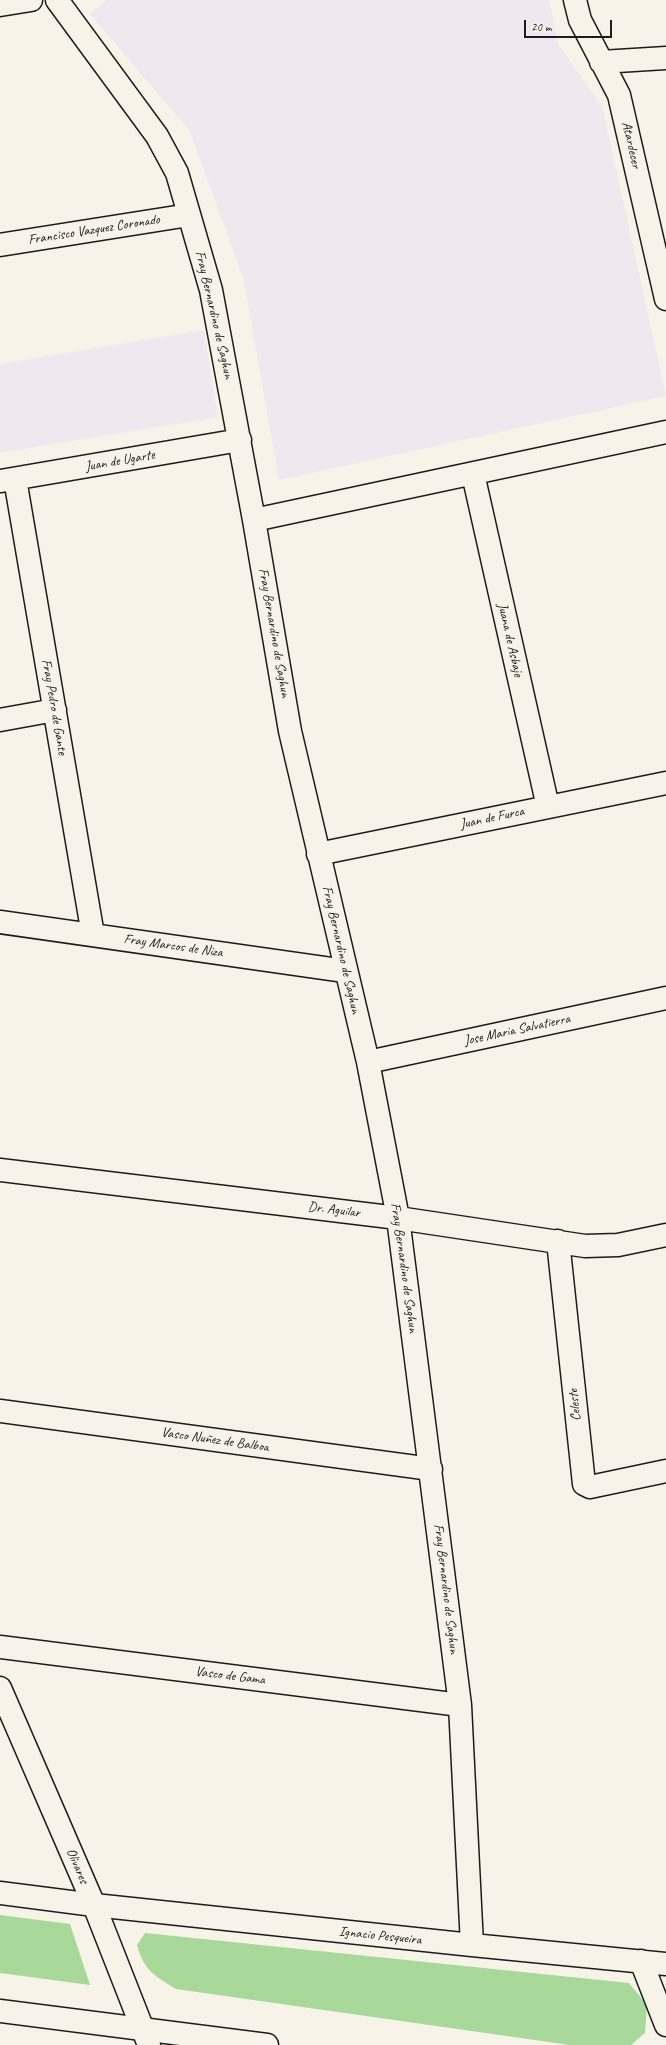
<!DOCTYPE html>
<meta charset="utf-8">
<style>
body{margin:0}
#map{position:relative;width:666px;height:2045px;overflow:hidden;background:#f7f3e8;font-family:Caveat,sans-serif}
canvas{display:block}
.scale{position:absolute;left:524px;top:20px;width:88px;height:18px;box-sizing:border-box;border:2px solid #1c1c1c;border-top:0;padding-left:5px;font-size:12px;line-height:14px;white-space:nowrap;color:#1c1c1c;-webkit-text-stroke:3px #f7f3e8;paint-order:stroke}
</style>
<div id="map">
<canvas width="666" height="2045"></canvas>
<div class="scale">20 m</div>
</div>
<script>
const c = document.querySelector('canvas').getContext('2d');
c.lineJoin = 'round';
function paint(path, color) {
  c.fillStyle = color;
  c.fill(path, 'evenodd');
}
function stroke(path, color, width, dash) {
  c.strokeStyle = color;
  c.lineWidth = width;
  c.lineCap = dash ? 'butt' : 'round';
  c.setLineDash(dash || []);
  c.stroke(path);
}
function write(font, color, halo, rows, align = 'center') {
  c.font = font + ' Caveat,sans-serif';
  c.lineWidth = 3;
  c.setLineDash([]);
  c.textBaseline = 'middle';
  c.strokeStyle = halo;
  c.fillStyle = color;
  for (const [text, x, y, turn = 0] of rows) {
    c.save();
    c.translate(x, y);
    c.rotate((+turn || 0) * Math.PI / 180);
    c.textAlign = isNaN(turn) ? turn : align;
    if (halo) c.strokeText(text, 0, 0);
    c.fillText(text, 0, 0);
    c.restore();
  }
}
paint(new Path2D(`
 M106 0H549L558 44 602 106 666 396 279 480 244 281 212 192 189 130 90 14Z
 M204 330 218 417 0 453V364Z`), '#f1e7ee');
paint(new Path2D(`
 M0 1915 70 1924 90 1985 0 1973Z
 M145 1933 629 1983 647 2005 645 2033 631 2045H570L176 1989C155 1976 144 1971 137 1945Z`), '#a8d99a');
const street = new Path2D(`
 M57 0 157 136 177 173 211 290 254 520 290 731 368 1062 398 1218 460 1705 472 1945
 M575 0 580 20 619 95 666 299
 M0 5 31 0
 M601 62 666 58
 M0 245 189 215
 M473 474 548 807
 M15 479 93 935
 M1 481 240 440
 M254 520 666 432
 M0 720 55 710
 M318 854 666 783
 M0 922 345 971
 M368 1062 666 998
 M0 1170 398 1218 585 1246 618 1245 666 1235
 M558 1241 584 1484 590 1487 666 1471
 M0 1411 431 1469
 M0 1647 460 1705
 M0 1893 94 1905 472 1945 666 1964
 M641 1961 666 2025`);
const secondary = new Path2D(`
 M0 1688 94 1905 149 2045`);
const primary = new Path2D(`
 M0 2011 267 2045`);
stroke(street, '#1c1c1c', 25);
stroke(secondary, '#1c1c1c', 25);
stroke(primary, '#1c1c1c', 25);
stroke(street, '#f7f3e8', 22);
stroke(secondary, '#f7f3e8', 22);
stroke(primary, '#f7f3e8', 22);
write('14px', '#1c1c1c', '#f7f3e8', [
 ["Atardecer",631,145,77],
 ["Francisco Vazquez Coronado",94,230,-9],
 ["Fray Bernardino de Saghun",214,315,77],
 ["Juan de Ugarte",120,461,-10],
 ["Fray Bernardino de Saghun",274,633,80],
 ["Juana de Asbaje",510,640,77],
 ["Fray Pedro de Gante",54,707,80],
 ["Juan de Furca",492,818,-12],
 ["Fray Marcos de Niza",173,946,8],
 ["Fray Bernardino de Saghun",341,950,77],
 ["Jose Maria Salvatierra",517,1030,-12],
 ["Dr. Aguilar",334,1210,7],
 ["Fray Bernardino de Saghun",404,1268,82],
 ["Celeste",575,1405,-96],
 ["Vasco Nuñez de Balboa",215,1440,8],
 ["Fray Bernardino de Saghun",446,1589,83],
 ["Vasco de Gama",230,1676,7],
 ["Olivares",77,1866,67],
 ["Ignacio Pesqueira",380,1936,6]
]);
</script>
